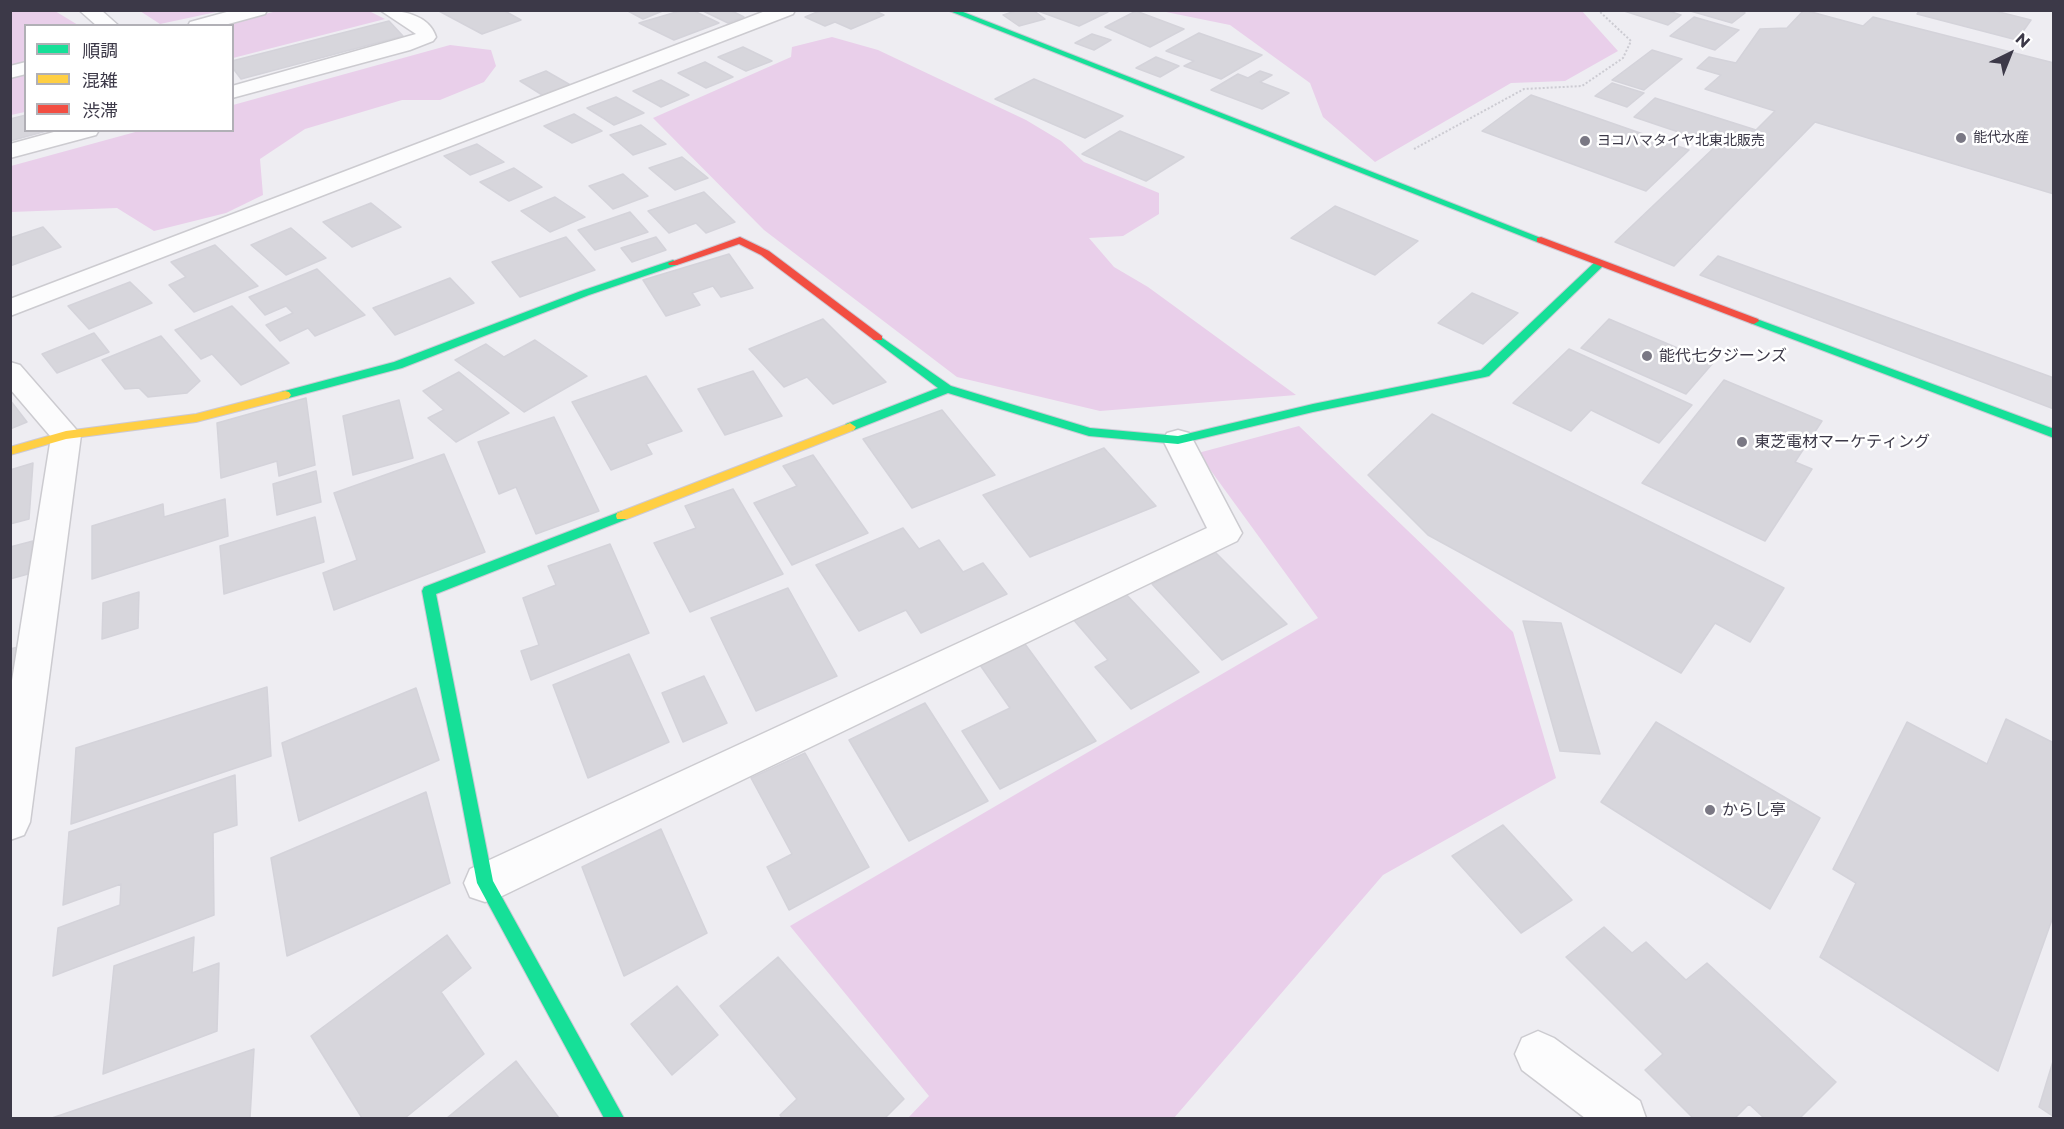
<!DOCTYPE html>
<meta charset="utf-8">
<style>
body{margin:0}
#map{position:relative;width:2064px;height:1129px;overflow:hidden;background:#eeedf2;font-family:Montserrat,"Noto Sans JP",sans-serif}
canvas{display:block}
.frame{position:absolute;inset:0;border:12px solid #3c3948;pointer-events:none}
.legend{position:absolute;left:24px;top:24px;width:210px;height:108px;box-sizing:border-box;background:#fff;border:2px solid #b1b0b6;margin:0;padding:8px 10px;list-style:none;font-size:18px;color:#3c3948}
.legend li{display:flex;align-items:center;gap:12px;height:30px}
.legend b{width:30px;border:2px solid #b1b0b6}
.north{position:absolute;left:1980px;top:24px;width:60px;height:60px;-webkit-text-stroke:4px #fff;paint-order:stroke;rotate:43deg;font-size:16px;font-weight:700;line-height:24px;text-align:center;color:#3c3948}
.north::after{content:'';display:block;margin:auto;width:21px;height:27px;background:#3c3948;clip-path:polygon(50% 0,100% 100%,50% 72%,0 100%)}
</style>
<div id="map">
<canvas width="2064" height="1129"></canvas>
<div class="frame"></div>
<ul class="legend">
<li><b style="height:8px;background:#16e098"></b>順調</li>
<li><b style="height:8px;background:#ffcf43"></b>混雑</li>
<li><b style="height:8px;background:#f24e42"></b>渋滞</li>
</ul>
<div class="north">N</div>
</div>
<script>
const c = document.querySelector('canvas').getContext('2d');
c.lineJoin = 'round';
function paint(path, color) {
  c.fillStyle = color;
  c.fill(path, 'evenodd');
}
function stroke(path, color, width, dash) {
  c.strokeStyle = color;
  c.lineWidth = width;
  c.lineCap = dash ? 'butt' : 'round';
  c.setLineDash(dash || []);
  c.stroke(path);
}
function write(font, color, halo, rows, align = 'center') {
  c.font = font + ' Montserrat,"Noto Sans JP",sans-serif';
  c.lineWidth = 5;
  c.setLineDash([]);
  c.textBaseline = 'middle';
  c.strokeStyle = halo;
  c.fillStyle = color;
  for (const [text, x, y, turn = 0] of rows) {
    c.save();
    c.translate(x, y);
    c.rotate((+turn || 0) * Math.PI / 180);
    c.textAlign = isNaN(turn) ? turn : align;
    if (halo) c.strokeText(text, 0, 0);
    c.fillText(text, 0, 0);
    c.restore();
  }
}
paint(new Path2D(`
 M10 11H55L78 25 26 26 25 63 11 67Z
 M140 11H221L160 24Z
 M277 11H369L385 19 233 58 232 26H217Z
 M1161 11H1582L1618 51 1565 81 1511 83 1375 162 1323 117 1310 83 1230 25Z
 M832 37 878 50 1026 120 1061 141 1084 162 1159 193V214L1123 236 1089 238 1114 267 1148 287 1296 395 1100 411 957 377 764 230 653 118 791 57 792 47Z
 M450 45 491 50 496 66 484 82 440 100H402L305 129 260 159 263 195 226 213 154 231 117 208 11 212V166L139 131 232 130 233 105Z
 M25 74V112L11 115V78Z
 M1299 426 1513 632 1556 778 1383 875 1174 1118H908L929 1096 790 926 1318 618 1198 453Z`), '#e9cfea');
const building = new Path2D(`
 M437 10H503L521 20 482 34Z
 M626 10H665L643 19Z
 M683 10H692L719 23 674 40 639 23Z
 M701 10H730L744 17 728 23Z
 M822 10H873L884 15 851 29 835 22 825 26 805 17Z
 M1019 10H1033L1045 19 1019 26 1003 15Z
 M1102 10 1108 12 1079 26 1038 11Z
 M1621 10H1665L1681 15 1668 25Z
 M1687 10H1737L1745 13 1732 23Z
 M1804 10 1863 26 1873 17 2054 63V194L1815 122 1674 266 1615 242 1717 145 1634 117 1655 98 1756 130 1775 111 1705 89 1721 75 1697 68 1709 57 1736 63 1760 29 1787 28Z
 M1920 10H1991L2031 20 2017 40 1917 14Z
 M1136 11 1184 29 1150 47 1105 27Z
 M1694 17 1739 30 1715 50 1670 36Z
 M389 21 403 36 241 79 232 67V61Z
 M1199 33 1262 55 1221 79 1184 66 1194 61 1166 51Z
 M1092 34 1111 40 1094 50 1075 43Z
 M743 47 772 61 746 71 718 57Z
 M1652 50 1682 59 1644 90 1612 80Z
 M1156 57 1179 66 1160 77 1136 68Z
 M705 62 733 77 706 88 678 73Z
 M546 71 574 87 547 98 520 81Z
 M1260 71 1272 75 1260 82 1289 93 1262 109 1211 90 1238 74 1248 78Z
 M1034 79 1123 116 1085 138 995 99Z
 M661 80 689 95 661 107 633 91Z
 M1612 83 1644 93 1627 107 1595 96Z
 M1531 95 1689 150 1646 191 1482 131Z
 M616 97 644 113 614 125 587 108Z
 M574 114 602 131 572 143 544 126Z
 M26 115V130H50L10 141V119Z
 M641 125 666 144 633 155 610 135Z
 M1120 131 1184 157 1146 181 1082 154Z
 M477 144 504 162 470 175 444 156Z
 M682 157 708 178 675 190 649 168Z
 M514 168 542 187 509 201 480 182Z
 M623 174 648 196 613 209 589 186Z
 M704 192 735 222 706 233 696 223 669 233 648 211Z
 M555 197 585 217 550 232 521 211Z
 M371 203 401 227 352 247 323 222Z
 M1335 206 1418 241 1375 275 1291 238Z
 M630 212 648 232 595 250 578 230Z
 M43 227 61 247 10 266V238Z
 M291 228 326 258 286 275 251 245Z
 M566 237 595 270 520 297 492 262Z
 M656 237 666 250 632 262 621 248Z
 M215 245 258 286 194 312 169 285 186 277 171 262Z
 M729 254 753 288 721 297 713 286 692 293 700 305 666 316 643 280Z
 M1718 256 2054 378V409L1700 275Z
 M317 269 365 315 315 336 308 328 280 341 266 325 293 313 286 306 265 315 249 297Z
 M450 278 474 303 395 335 373 308Z
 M130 282 152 303 89 329 68 306Z
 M1472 293 1518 313 1483 344 1438 323Z
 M232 306 289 363 241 385 212 354 201 359 175 330Z
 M823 319 886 382 833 404 807 377 784 387 749 349Z
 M1609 319 1713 363 1686 394 1581 348Z
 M94 333 109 352 57 373 42 354Z
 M161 336 200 381 187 393 148 397 139 388 125 389 102 360Z
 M535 340 587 376 524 412 455 360 486 344 504 357Z
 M1569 349 1692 405 1659 443 1591 410 1571 431 1513 403Z
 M753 371 782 416 725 435 698 389Z
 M459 372 509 413 456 442 428 418 444 410 423 391Z
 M646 376 682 431 646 444 652 454 611 470 572 402Z
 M1724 380 1822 421 1795 462 1812 469 1765 541 1642 483Z
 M306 398 315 465 279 476 277 461 221 478 217 423Z
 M10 400 27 422 10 429Z
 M399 400 413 458 353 475 343 416Z
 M942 410 995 475 912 508 863 439Z
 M1432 414 1784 588 1750 642 1715 623 1681 673 1428 535 1368 475Z
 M554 417 599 511 536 534 516 487 499 494 478 442Z
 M1104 448 1156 506 1030 557 983 495Z
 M444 454 485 552 334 610 323 573 357 560 334 493Z
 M813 455 868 533 792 565 754 503 797 486 783 466Z
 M33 463 29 519 10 524V470Z
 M316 471 321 502 277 515 273 484Z
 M733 489 783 574 690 612 654 543 696 528 685 506Z
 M225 499 228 536 92 579V526L163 504 164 517Z
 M315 517 324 562 224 594 220 546Z
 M903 528 919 549 939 540 963 572 983 563 1007 594 921 633 906 610 859 631 816 565Z
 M33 541 28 574 10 579V547Z
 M610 544 649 633 531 680 521 651 539 645 523 598 556 585 548 566Z
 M1215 552 1287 624 1222 660 1152 584Z
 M788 588 837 676 756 711 711 618Z
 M139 592 138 628 102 639 103 603Z
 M1124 592 1199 672 1131 709 1095 667 1108 660 1072 618Z
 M1523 621 1561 623 1600 754 1560 751Z
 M1025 644 1096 741 1000 789 962 731 1010 708 980 665Z
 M18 647 14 668 10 669V649Z
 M629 654 669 742 588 778 553 685Z
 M704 676 727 723 683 742 662 693Z
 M267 687 271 756 71 824 76 748Z
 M416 688 439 760 299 821 282 743Z
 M925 703 988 801 909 841 849 740Z
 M2006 719 2054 743V914L1998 1071 1820 957 1856 883 1833 869 1907 722 1987 764Z
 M1656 722 1820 818 1770 909 1601 802Z
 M805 753 869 867 789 910 767 867 792 854 751 778Z
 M235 775 237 825 213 833 214 915 53 976 58 928 120 905 121 884 63 905 69 832Z
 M426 792 450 883 287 956 271 858Z
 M1503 825 1572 900 1521 933 1452 856Z
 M661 829 707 933 624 976 582 867Z
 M1604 927 1632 953 1646 942 1686 980 1707 963 1836 1082 1800 1118H1764L1749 1104 1735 1118H1693L1645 1070 1663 1054 1566 957Z
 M447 935 471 968 441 992 484 1054 405 1118H362L311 1036Z
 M194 937 192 973 219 963 217 1031 103 1074 114 966Z
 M778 957 904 1099 885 1118H782L780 1115 797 1099 720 1006Z
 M677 986 718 1035 672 1075 631 1024Z
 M254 1049 250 1118H52Z
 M2054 1058V1117L2039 1107Z
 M516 1061 559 1118H447Z`);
paint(building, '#d7d6dc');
stroke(building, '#d4d3da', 1.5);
const street = new Path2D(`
 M79 10H101L119 26H97Z
 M234 10H267L265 14 221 26H188L190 22Z
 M380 10C400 10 429 14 436 37L433 41 410 50 232 98V86L416 34Z
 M768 10H795L793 14 10 316V299Z
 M26 62V74L10 78V66Z
 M61 130H99L96 135 10 158V144Z
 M10 362 20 365 81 435 30 822 24 835 10 840V693L51 437 10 389Z
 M1178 430 1189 433 1193 440 1242 533 1237 541 500 897 485 902 470 897 464 883 470 869 1207 528 1163 440 1167 433Z
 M1538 1031 1554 1038 1640 1101 1646 1118H1585L1522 1070 1515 1054 1522 1038Z`);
const fast = new Path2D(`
 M947 10H958L1546 240 1545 242H1537Z
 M673 260 678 263 677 265 589 295 402 368 285 399 279 395 281 392 394 362 581 291Z
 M1600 260 1605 263 1604 265 1489 376 1485 377 1313 412 1178 444 1089 436 948 393 854 430 850 431 844 427 846 424 938 388 874 340 872 338 878 335 951 386 1090 428 1178 436 1313 404 1481 370 1596 261Z
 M1754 318 2054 429V438L1750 323 1749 321Z
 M622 511 627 513 628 516 627 519 436 594 493 881 624 1118H604L477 883 422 591 424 587Z`);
const slow = new Path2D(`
 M285 391 289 392 291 395 289 398 196 422 66 439 10 455V447L66 431 196 414Z
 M850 423 856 427 854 430 627 519H617L616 516 617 513Z`);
const jam = new Path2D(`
 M740 237 769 251 882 336V340H874L761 255 739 244 677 265H669L668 263Z
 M1541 237 1758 319 1759 321 1754 324 1750 323 1537 242V238Z`);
stroke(street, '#cccbd0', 3);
stroke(fast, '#ccc9d5', 2);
stroke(slow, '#ccc9d5', 2);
stroke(jam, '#ccc9d5', 2);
stroke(new Path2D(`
 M1414 149 1524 89 1582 86 1623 58 1631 41 1598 10`), '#cccbd2', 2, [2, 2]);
paint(street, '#fcfcfd');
paint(fast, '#16e098');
paint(slow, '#ffcf43');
paint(jam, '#f24e42');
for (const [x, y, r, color] of [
 [1961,138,6,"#7a7884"],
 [1585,141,6,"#7a7884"],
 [1647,356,6,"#7a7884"],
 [1742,442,6,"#7a7884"],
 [1710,810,6,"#7a7884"]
]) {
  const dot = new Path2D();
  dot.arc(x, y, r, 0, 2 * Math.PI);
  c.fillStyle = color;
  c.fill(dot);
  stroke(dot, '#fff', 2);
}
write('14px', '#3c3948', '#fff', [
 ["能代水産",1973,138],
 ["ヨコハマタイヤ北東北販売",1597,141]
], 'left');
write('16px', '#3c3948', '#fff', [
 ["能代七夕ジーンズ",1659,356],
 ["東芝電材マーケティング",1754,442],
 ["からし亭",1722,810]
], 'left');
</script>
